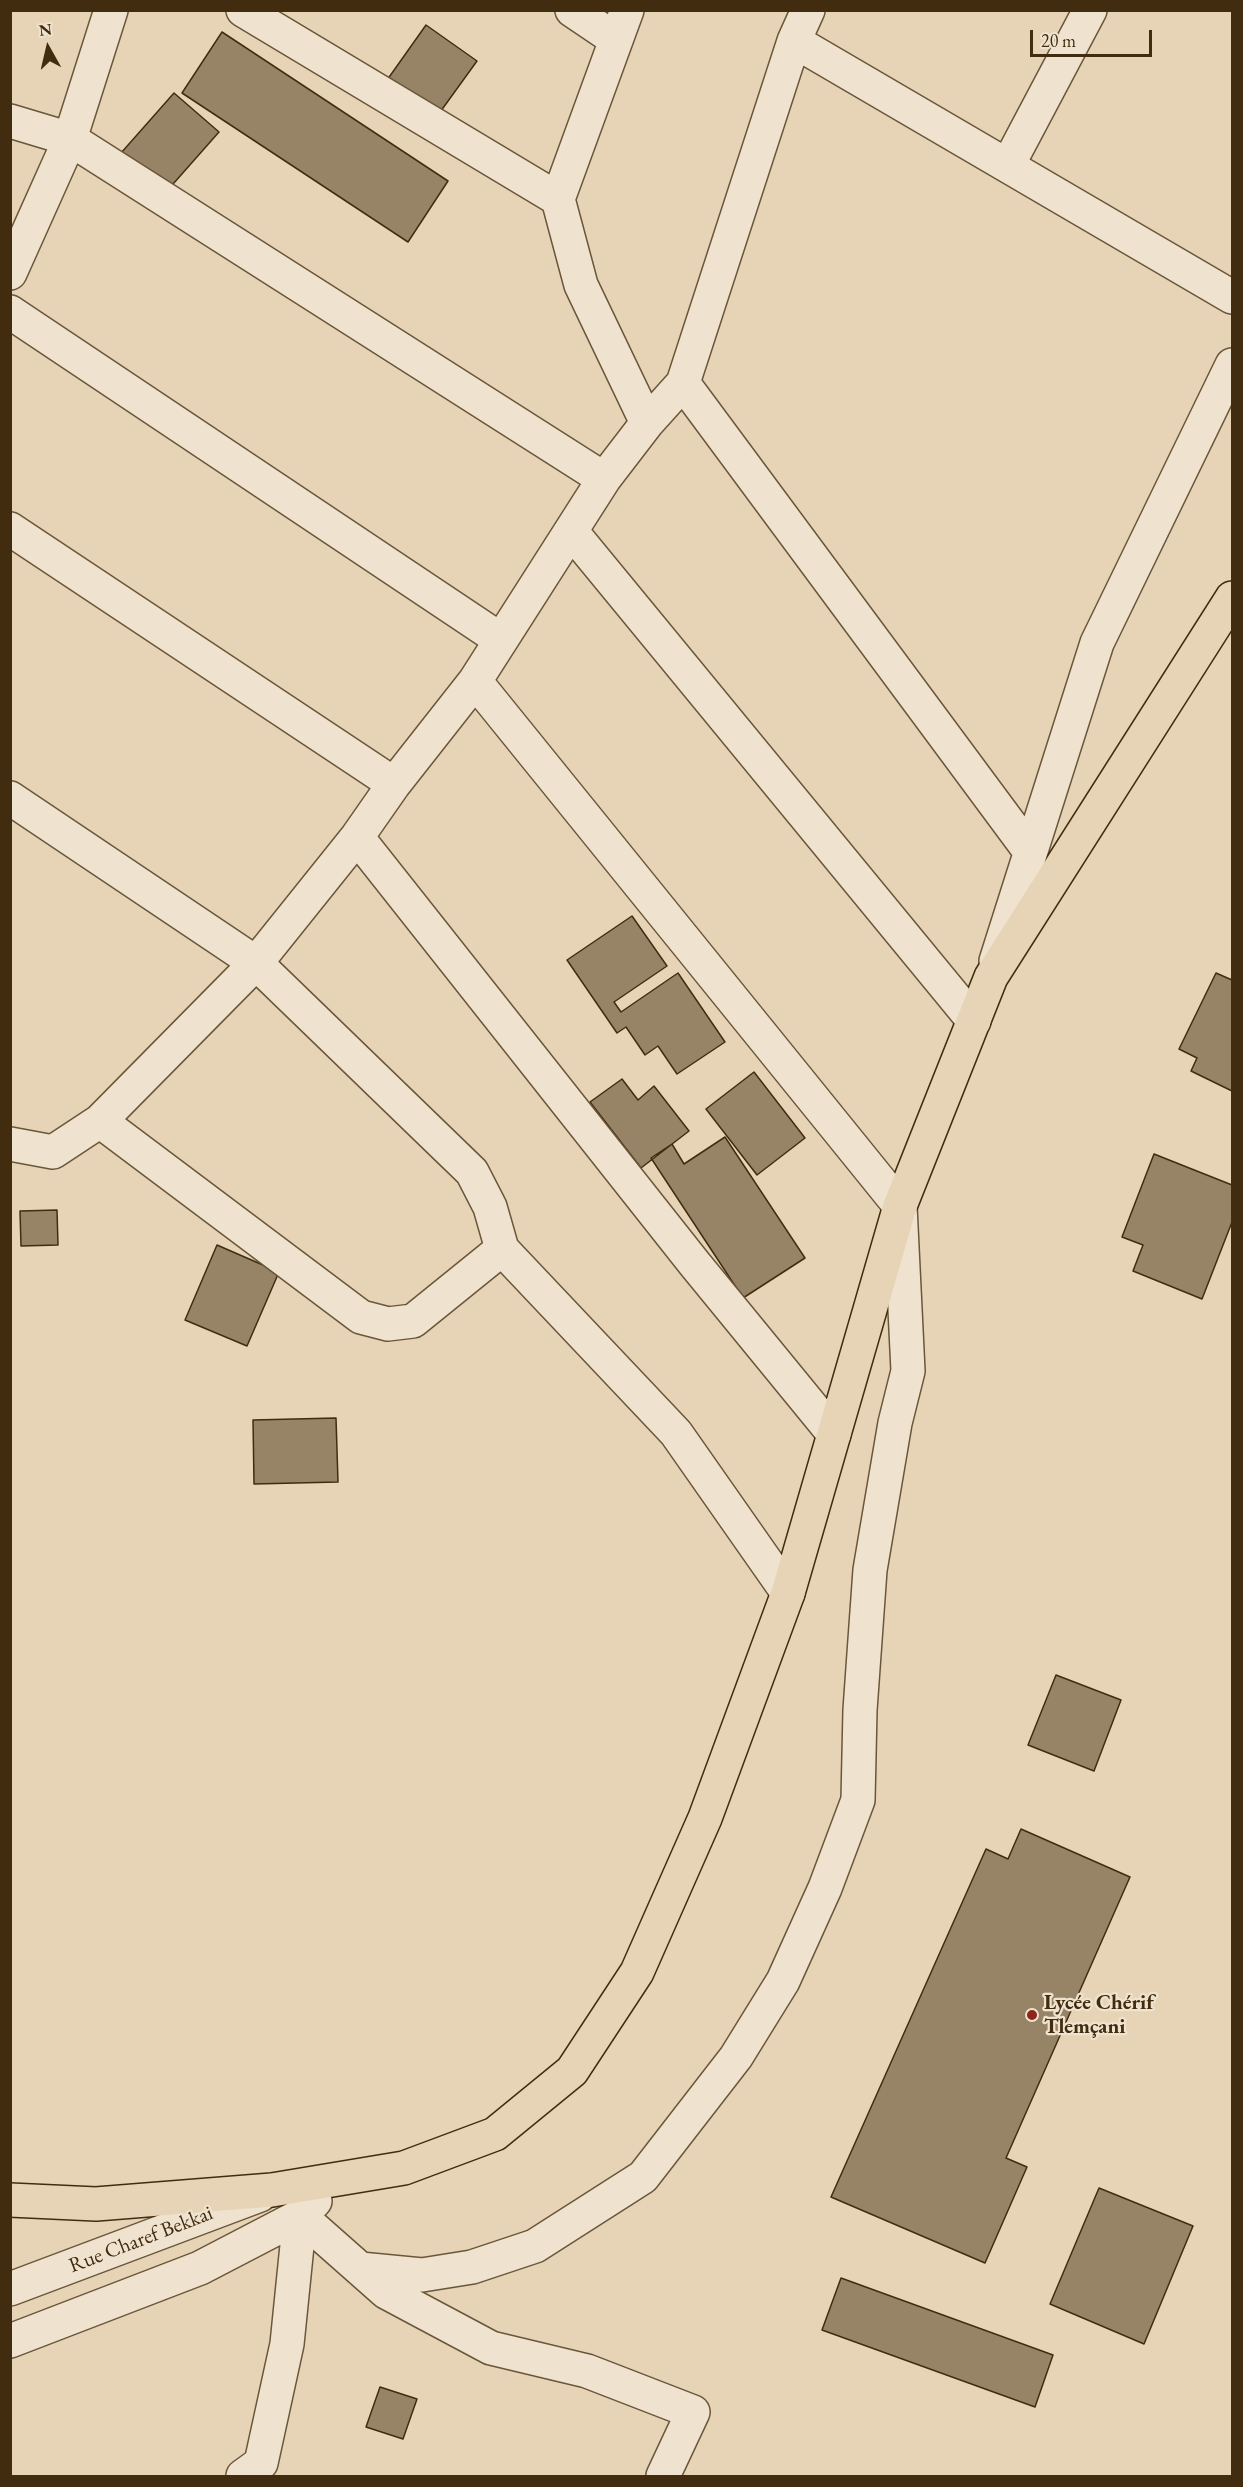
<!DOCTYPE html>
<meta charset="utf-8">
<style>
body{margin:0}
#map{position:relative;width:1243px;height:2487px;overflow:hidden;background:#e7d4b6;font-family:"EB Garamond",serif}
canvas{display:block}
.frame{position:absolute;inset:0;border:12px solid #412c0f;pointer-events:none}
.north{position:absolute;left:18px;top:18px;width:60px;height:60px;-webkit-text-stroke:4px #efe3d0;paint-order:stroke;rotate:352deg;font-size:16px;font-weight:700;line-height:24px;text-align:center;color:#412c0f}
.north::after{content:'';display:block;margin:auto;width:21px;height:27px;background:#412c0f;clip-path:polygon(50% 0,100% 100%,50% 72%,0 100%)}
.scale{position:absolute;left:1030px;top:30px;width:122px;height:27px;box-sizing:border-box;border:3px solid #412c0f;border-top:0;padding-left:8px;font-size:18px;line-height:21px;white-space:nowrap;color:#412c0f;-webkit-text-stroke:4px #efe3d0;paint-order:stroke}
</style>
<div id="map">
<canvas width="1243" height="2487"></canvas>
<div class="frame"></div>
<div class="north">N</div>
<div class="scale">20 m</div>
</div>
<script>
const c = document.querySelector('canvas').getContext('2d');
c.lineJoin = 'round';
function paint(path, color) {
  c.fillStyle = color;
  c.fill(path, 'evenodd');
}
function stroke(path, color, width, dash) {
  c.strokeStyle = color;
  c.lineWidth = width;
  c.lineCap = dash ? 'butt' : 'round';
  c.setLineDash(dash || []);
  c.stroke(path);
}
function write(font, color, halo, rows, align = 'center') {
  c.font = font + ' "EB Garamond",serif';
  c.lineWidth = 4.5;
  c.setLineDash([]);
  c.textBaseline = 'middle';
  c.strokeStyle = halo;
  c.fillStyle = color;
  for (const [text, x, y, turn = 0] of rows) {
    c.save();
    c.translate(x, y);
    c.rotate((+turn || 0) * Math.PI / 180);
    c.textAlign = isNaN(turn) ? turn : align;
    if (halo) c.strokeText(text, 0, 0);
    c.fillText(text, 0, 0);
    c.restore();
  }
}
const building = new Path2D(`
 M426 25 477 61 430 126 380 90Z
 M222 32 448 181 408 242 182 93Z
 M174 93 219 132 166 192 121 153Z
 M632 916 667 966 614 1002 621 1012 678 973 725 1042 677 1074 658 1046 645 1055 626 1027 617 1033 567 960Z
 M1216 973 1232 980V1091L1191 1071 1197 1058 1179 1049Z
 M754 1072 805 1138 757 1175 706 1109Z
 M622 1079 638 1100 654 1086 689 1131 641 1168 590 1102Z
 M725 1137 805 1258 743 1298 651 1158 672 1144 684 1164Z
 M1154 1154 1232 1185V1222L1202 1299 1133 1271 1143 1245 1122 1237Z
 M57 1210 58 1245 21 1246 20 1211Z
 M217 1245 279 1272 247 1346 185 1320Z
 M336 1418 338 1482 254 1484 253 1420Z
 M1056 1675 1121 1700 1094 1771 1028 1745Z
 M1021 1829 1130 1877 1006 2158 1027 2167 985 2263 831 2197 986 1849 1008 1859Z
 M1099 2188 1193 2226 1144 2344 1050 2304Z
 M841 2278 1053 2355 1035 2407 822 2330Z
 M380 2387 417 2399 403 2439 366 2427Z`);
paint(building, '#978366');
stroke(building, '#412c0f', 1.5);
const minor = new Path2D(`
 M243 10 558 199
 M572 10 615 39
 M627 10 558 199 581 285 647 423
 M794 41 1232 297
 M10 121 70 139 604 479
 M1008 165 1090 10
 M10 273 70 139 111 10
 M10 312 501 640
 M683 383 1029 850
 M10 529 394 784
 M571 531 974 1021
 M10 798 256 963 472 1172 490 1207 502 1249 676 1433 788 1593
 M357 837 694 1263 834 1434
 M996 961 1097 643 1232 365
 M100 1121 361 1317 388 1324 413 1321 502 1249
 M10 1144 53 1152 100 1121 256 963 357 837 394 784 475 681 604 479 647 423 683 383 794 41 808 10
 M300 2216 386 2292 491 2348 587 2371 693 2412 663 2476
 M360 2269 422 2275 472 2267 535 2246 643 2177 736 2057 783 1981 825 1888 858 1800 860 1710 870 1570 895 1423 908 1371 900 1206 475 681
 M10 2289 260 2195
 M10 2341 200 2268 300 2216 315 2201
 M243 2476 261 2463 287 2344 300 2216`);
const major = new Path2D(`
 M10 2200 96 2204 272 2190 404 2168 495 2134 572 2071 637 1972 705 1818 788 1593 900 1206 991 977 1232 598`);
stroke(minor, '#6a5639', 36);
stroke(major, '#412c0f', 36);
stroke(minor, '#efe3d0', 33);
stroke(major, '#e7d4b6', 33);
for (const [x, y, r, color] of [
 [1032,2015,6,"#8f2418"]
]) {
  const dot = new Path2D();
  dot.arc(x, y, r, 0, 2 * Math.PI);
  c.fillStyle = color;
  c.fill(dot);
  stroke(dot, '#efe3d0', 2);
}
write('bold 21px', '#412c0f', '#efe3d0', [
 ["Lycée Chérif",1044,2003],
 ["Tlemçani",1044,2027]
], 'left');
write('21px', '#412c0f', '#efe3d0', [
 ["Rue Charef Bekkai",141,2240,-21]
]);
</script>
